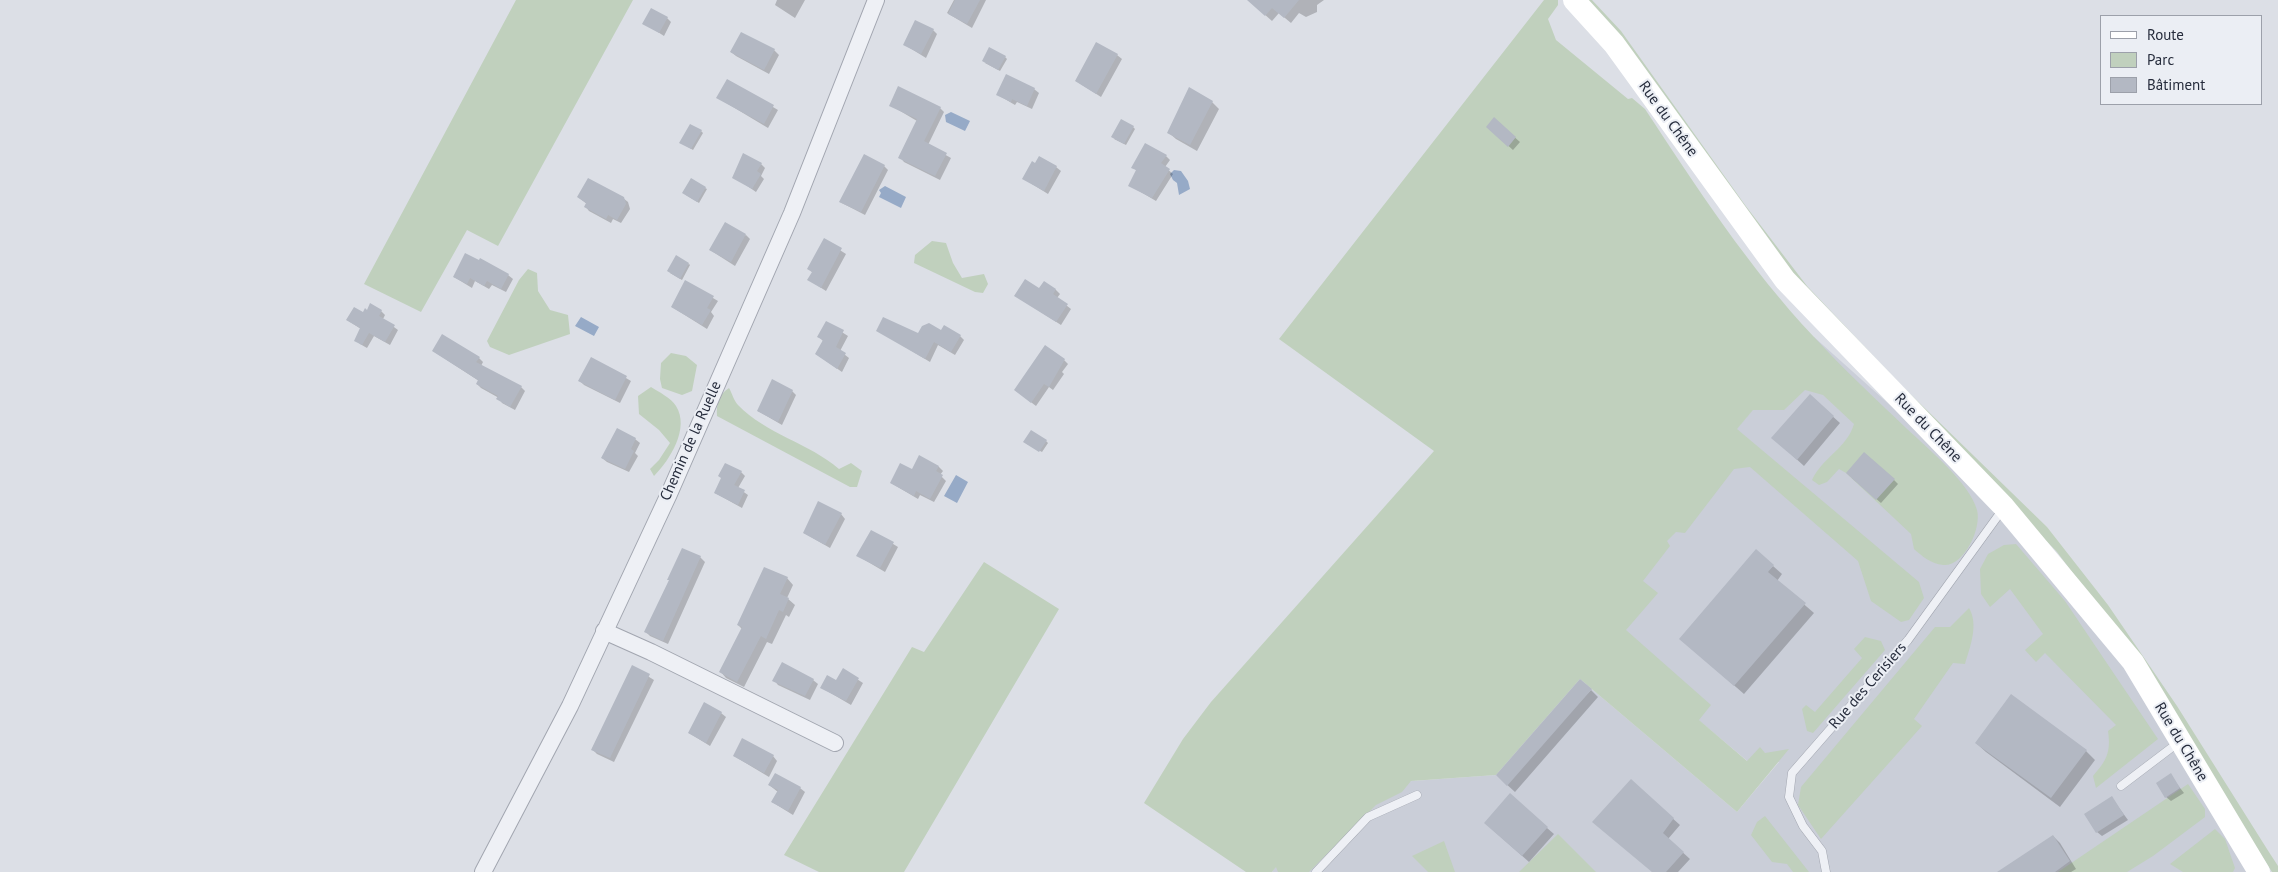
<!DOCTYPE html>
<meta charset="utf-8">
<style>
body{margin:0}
#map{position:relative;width:2278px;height:872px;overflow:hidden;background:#dcdfe6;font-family:"PT Sans",sans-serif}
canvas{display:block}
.legend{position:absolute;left:2100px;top:15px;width:162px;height:90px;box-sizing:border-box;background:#ebeef4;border:1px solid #9ca0aa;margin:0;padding:6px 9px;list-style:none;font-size:15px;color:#262c3c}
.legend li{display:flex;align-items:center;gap:10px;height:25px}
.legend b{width:25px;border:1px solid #9ca0aa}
</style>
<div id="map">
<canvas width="2278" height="872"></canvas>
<ul class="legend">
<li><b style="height:6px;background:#fff"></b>Route</li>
<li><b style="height:14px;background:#c0d0bd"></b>Parc</li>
<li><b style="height:14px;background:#b3b8c3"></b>Bâtiment</li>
</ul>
</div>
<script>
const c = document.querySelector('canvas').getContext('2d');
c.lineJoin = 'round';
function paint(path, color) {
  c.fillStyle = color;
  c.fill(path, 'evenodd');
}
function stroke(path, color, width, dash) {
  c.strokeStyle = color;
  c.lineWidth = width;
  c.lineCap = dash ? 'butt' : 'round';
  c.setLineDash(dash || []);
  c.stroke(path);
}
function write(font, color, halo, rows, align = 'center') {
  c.font = font + ' "PT Sans",sans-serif';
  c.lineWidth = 4;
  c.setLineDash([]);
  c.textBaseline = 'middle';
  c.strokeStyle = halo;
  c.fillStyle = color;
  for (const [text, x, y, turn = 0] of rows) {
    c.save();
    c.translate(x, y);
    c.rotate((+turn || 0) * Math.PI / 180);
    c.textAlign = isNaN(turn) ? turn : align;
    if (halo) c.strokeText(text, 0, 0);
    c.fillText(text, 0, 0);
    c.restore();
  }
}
paint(new Path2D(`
 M1814 337 2004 507 2133 662 2259 872H1272L1329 787 1496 775 1580 679 1737 812 1779 762 1751 764 1615 650 1578 616Z`), '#caced8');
paint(new Path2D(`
 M516 0H633L498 246 467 230 421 312 364 284Z
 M1544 0H1558V5L1548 19 1556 40 1628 99 1632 98 1645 109C1697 188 1749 268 1814 337 1843 369 1875 398 1906 428 1926 447 1970 483 1977 510 1982 528 1964 567 1943 565 1931 564 1922 556 1914 549L1911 534 1846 473 1839 469 1827 482 1819 485 1812 480C1822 458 1847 448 1854 424L1823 395 1805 390 1784 410H1753L1737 429 1919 582 1924 598 1909 620 1901 622 1871 601 1858 561 1750 467 1734 469 1685 533 1676 532 1667 541 1670 546 1643 581 1658 593 1626 630 1711 705 1699 720 1747 761 1760 747 1765 753 1789 749 1737 812 1580 679 1496 775 1411 781 1402 792 1376 805 1309 872H1278L1276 867 1272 872H1246L1144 803 1183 739 1211 702 1434 451 1279 339Z
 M1583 0H1592L1621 31 1745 205 1807 286 1901 385 2047 527 2108 605 2177 706 2267 849 2278 866V872H2272L2128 647 2057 552 1790 278Z
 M932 241 946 243 953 263 962 278 984 274 988 284 983 293 975 292 914 263 915 255Z
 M528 269 537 273 538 291 550 310 568 315 570 334 509 355 490 347 487 341 519 280Z
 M671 353 686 356 697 365 692 391 682 395 662 388 660 379 661 363Z
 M651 387C659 392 671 398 676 406 690 428 670 460 654 476L650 469 659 460 670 443 659 430 639 414 638 396Z
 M729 388C732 393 734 401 738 405 766 434 809 443 839 469L851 463 862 471 857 487H850L717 416C716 404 719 394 729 388Z
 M2016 544 2065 601 2158 739 2096 788 2093 776C2107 760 2111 752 2108 731L2116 725 2045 653 2036 662 2025 650 2043 634 2010 589 1990 607 1981 594 1980 569 1988 554 2004 545Z
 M984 562 1059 609 904 872H819L784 855 912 647 924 652Z
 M1969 608C1979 625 1970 647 1965 664L1953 663 1914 719 1922 726 1821 839 1798 805 1801 787 1935 627H1950Z
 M1865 637 1881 641 1885 650 1813 733 1807 731 1802 709 1806 705 1815 712 1862 658 1854 649Z
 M2188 784 2205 809V817L2153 856 2127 872H2058Z
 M1765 816 1809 872H1793L1787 864 1772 862 1751 835 1757 822Z
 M2215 829 2225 839 2235 868 2233 872H2183L2170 864Z
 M1558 834 1596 872H1519Z
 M1444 841 1455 872H1428L1412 856Z`), '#c0d0bd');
paint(new Path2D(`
 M951 112 970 121 965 131 946 122 945 115Z
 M1174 170 1181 171 1188 181 1190 189 1179 195 1177 183 1173 180 1170 174Z
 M885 186 906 197 901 208 879 197 881 193 879 190Z
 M581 317 599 327 594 336 575 326Z
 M956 475 968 482 957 503 944 496Z`), '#96aac7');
paint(new Path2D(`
 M777 0H805L795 18 775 5Z
 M954 0H986L972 28 947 13Z
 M1263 0H1324L1317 5V12L1306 17 1299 13 1291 23 1279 13 1272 21 1263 13Z
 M667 18 671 22 664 36 644 23Z
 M933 30 937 34 926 58 905 45Z
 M774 50 779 55 769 74 736 56 731 52Z
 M1117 55 1122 59 1101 97 1076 81Z
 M1005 57 1007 59 1000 71 985 63Z
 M727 80 778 110 768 128 718 98Z
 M1034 89 1039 93 1032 109 1017 102 1015 105 998 95Z
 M1212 102 1219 109 1197 151 1176 139 1169 133Z
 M890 105 940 108 944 112 928 145 951 158 940 180 904 162 900 157 917 121Z
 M1494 119 1520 142 1513 150 1492 131Z
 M1133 127 1135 129 1126 145 1114 139Z
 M701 131 703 133 693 150 683 144Z
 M1166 156 1170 160 1165 167 1173 174 1156 201 1129 185 1137 171 1133 167Z
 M761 164 765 168 761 176 764 179 756 192 734 177Z
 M884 166 888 170 865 215 840 202Z
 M1056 167 1061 171 1048 194 1024 179Z
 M705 188 707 189 699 203 686 195Z
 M578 197 623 198 628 202 630 209 621 223 613 219 611 223 589 211 585 206 587 204Z
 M746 235 750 239 735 266 710 250Z
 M824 240 846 254 826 291 809 280 813 273 809 269Z
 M689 264 690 265 682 280 670 273Z
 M508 275 513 279 506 292 492 285 489 289 475 281 472 288 454 277Z
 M686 282 718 301 711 312 714 316 707 329 672 307Z
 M1044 282 1056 290 1060 294 1057 298 1071 309 1061 325 1016 296 1040 290Z
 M381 311 385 315 383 319 398 330 390 345 374 336 367 348 360 344 356 340 361 329 347 320Z
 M826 322 848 336 840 351 849 358 842 372 816 354 823 341 819 337Z
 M877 330 918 334 942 331 960 336 964 340 955 355 938 345 930 362Z
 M433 351 479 358 483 362 481 366 521 387 525 391 515 410 502 403 499 398 481 388 477 384 479 381Z
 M592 358 631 381 620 403 584 385 580 381Z
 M1064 360 1068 364 1062 372 1064 374 1053 390 1049 387 1036 406 1015 390Z
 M792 391 796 395 782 425 758 411Z
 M1810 396 1840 423 1804 466 1780 444Z
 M635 439 640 443 635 453 638 456 629 472 607 462 602 458Z
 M1046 441 1048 443 1042 452 1027 444Z
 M920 457 939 467 943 471 940 475 946 481 934 502 920 495 918 499 891 483 913 471Z
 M741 472 745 476 738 488 748 495 742 508 715 493Z
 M1852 478 1894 480 1898 484 1881 503Z
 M841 514 845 519 830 548 804 533Z
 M872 531 898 547 885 572 858 556Z
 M700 557 705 562 668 644 650 636 646 632 670 581Z
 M1773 566 1782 574 1777 581 1814 613 1744 694 1690 647Z
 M787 578 793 585 787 598 795 605 789 617 786 615 772 644 767 642 744 687 726 678 720 671 742 629 738 625Z
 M633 667 654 680 614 762 597 754 592 749Z
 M843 670 863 683 851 705 822 688 836 682Z
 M774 680H813L818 684 810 700 778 685Z
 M1591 690 1598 697 1515 792 1504 782Z
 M721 713 726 717 710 746 689 733Z
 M1976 743 2086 751 2095 760 2060 807 1986 752Z
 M734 756H773L777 761 769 777Z
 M2170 775 2184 793 2171 801 2166 797Z
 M1631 781 1680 825 1668 839 1690 859 1678 872H1652Z
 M769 785 800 788 805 792 793 815 772 802 778 792Z
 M2111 797 2128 820 2102 836 2097 832Z
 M1547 828 1554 834 1529 862 1493 830Z
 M2053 836 2060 843 2076 869 2071 872H1999Z`), '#0003');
paint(new Path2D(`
 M955 0H980L967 24 948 14Z
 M1247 0H1299L1284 18 1272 8 1265 16Z
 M651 8 668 17 659 33 642 24Z
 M915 20 934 29 921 54 903 45Z
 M741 32 775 49 764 70 730 52Z
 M1096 42 1118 54 1096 94 1075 81Z
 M989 47 1006 56 998 70 982 61Z
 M1006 74 1035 88 1027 106 1012 99 1011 102 996 95Z
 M727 79 774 105 764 124 716 98Z
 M898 86 941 107 924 141 947 153 935 176 898 158 917 119 889 106Z
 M1189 87 1213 101 1190 145 1167 133Z
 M1494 117 1516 137 1508 147 1486 127Z
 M1121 119 1134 126 1124 144 1111 137Z
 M690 124 702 130 691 149 679 143Z
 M1145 143 1167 155 1161 163 1170 169 1152 198 1128 186 1136 170 1131 168Z
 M743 153 762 163 757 171 761 174 752 189 732 178Z
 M864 154 885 165 861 212 839 202Z
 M1039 156 1057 166 1044 191 1022 179 1032 161 1035 163Z
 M588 178 624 197 626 204 617 220 608 215 606 219 584 207 586 203 577 197Z
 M691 178 706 187 697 202 682 193Z
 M725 222 746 234 731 262 709 250Z
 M824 238 842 248 821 288 807 280 812 272 807 269Z
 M465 253 479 260 480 258 509 274 501 289 487 281 484 286 470 278 467 284 453 277Z
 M676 255 689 263 680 279 667 271Z
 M1025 279 1039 288 1044 281 1056 289 1053 294 1068 304 1056 322 1014 296Z
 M685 280 714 296 707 308 711 310 702 325 671 307Z
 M370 303 382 310 379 316 395 325 385 342 369 333 362 345 354 341 360 328 346 320 354 307 363 312 365 308 367 310Z
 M883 317 918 333 922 326 929 323 941 330 944 325 961 335 951 352 934 342 925 359 876 331Z
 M826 321 844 330 836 347 846 353 837 369 815 354 823 340 817 337Z
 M442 334 480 357 476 362 522 386 510 407 496 399 498 396 476 384 478 380 432 351Z
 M1045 345 1065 359 1049 387 1044 384 1031 403 1014 390Z
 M591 357 627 376 615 400 578 381Z
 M772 379 793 390 778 422 757 411Z
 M1810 394 1834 416 1797 460 1771 438Z
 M617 428 636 438 631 449 634 451 625 469 601 458Z
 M1031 430 1047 440 1039 452 1023 442Z
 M1864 452 1895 479 1876 500 1846 473Z
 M919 455 939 466 936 471 943 475 930 499 916 491 914 496 890 483 900 463 912 469Z
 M725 463 742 471 734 485 745 490 738 505 714 493 721 478 718 476Z
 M818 501 842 513 825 545 803 533Z
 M871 530 894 542 880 568 856 556Z
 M682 548 701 556 663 641 644 632 669 580H667Z
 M1756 549 1774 565 1768 572 1806 603 1734 686 1679 639Z
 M764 567 788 577 780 594 789 598 783 612 779 610 766 639 761 636 737 682 719 672 742 627 737 625Z
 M782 662 814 679 805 696 772 681Z
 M632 665 650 674 610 758 591 750Z
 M843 668 859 678 846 701 820 688 827 675 836 680Z
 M1580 679 1592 689 1507 786 1496 775Z
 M2011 694 2087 750 2051 798 1975 743Z
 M704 702 722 712 706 743 688 733Z
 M742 738 774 755 764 773 733 756Z
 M775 773 801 787 788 811 771 802 778 790 768 785Z
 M2171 773 2180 788 2165 798 2156 783Z
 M1631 779 1674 818 1663 833 1684 852 1666 872H1652L1592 822Z
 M1510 793 1548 827 1522 856 1484 823Z
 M2112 796 2124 815 2096 833 2084 814Z
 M2053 835 2070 861 2055 872H1997Z`), '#b3b8c3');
const lane = new Path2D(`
 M2121 786 2179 742
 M1316 872 1368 817 1417 795
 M1826 872 1822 851 1803 826 1789 797 1792 773 1908 640 2003 509`);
const street = new Path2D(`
 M604 631 651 652 835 743
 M483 872 570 706 669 494 792 213 876 0`);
stroke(lane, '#a2a6b0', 9);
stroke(street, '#a2a6b0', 18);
stroke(lane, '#eef0f5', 8);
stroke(street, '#eef0f5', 16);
stroke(new Path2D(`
 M1574 0 1614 44 1785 280 2004 507 2133 662 2259 872`), '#fff', 22);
write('15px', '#262c3c', '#ebeef4', [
 ["Rue du Chêne",1668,119,54],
 ["Rue du Chêne",1928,428,46],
 ["Chemin de la Ruelle",691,441,-66],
 ["Rue des Cerisiers",1868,686,-49],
 ["Rue du Chêne",2181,742,59]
]);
</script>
